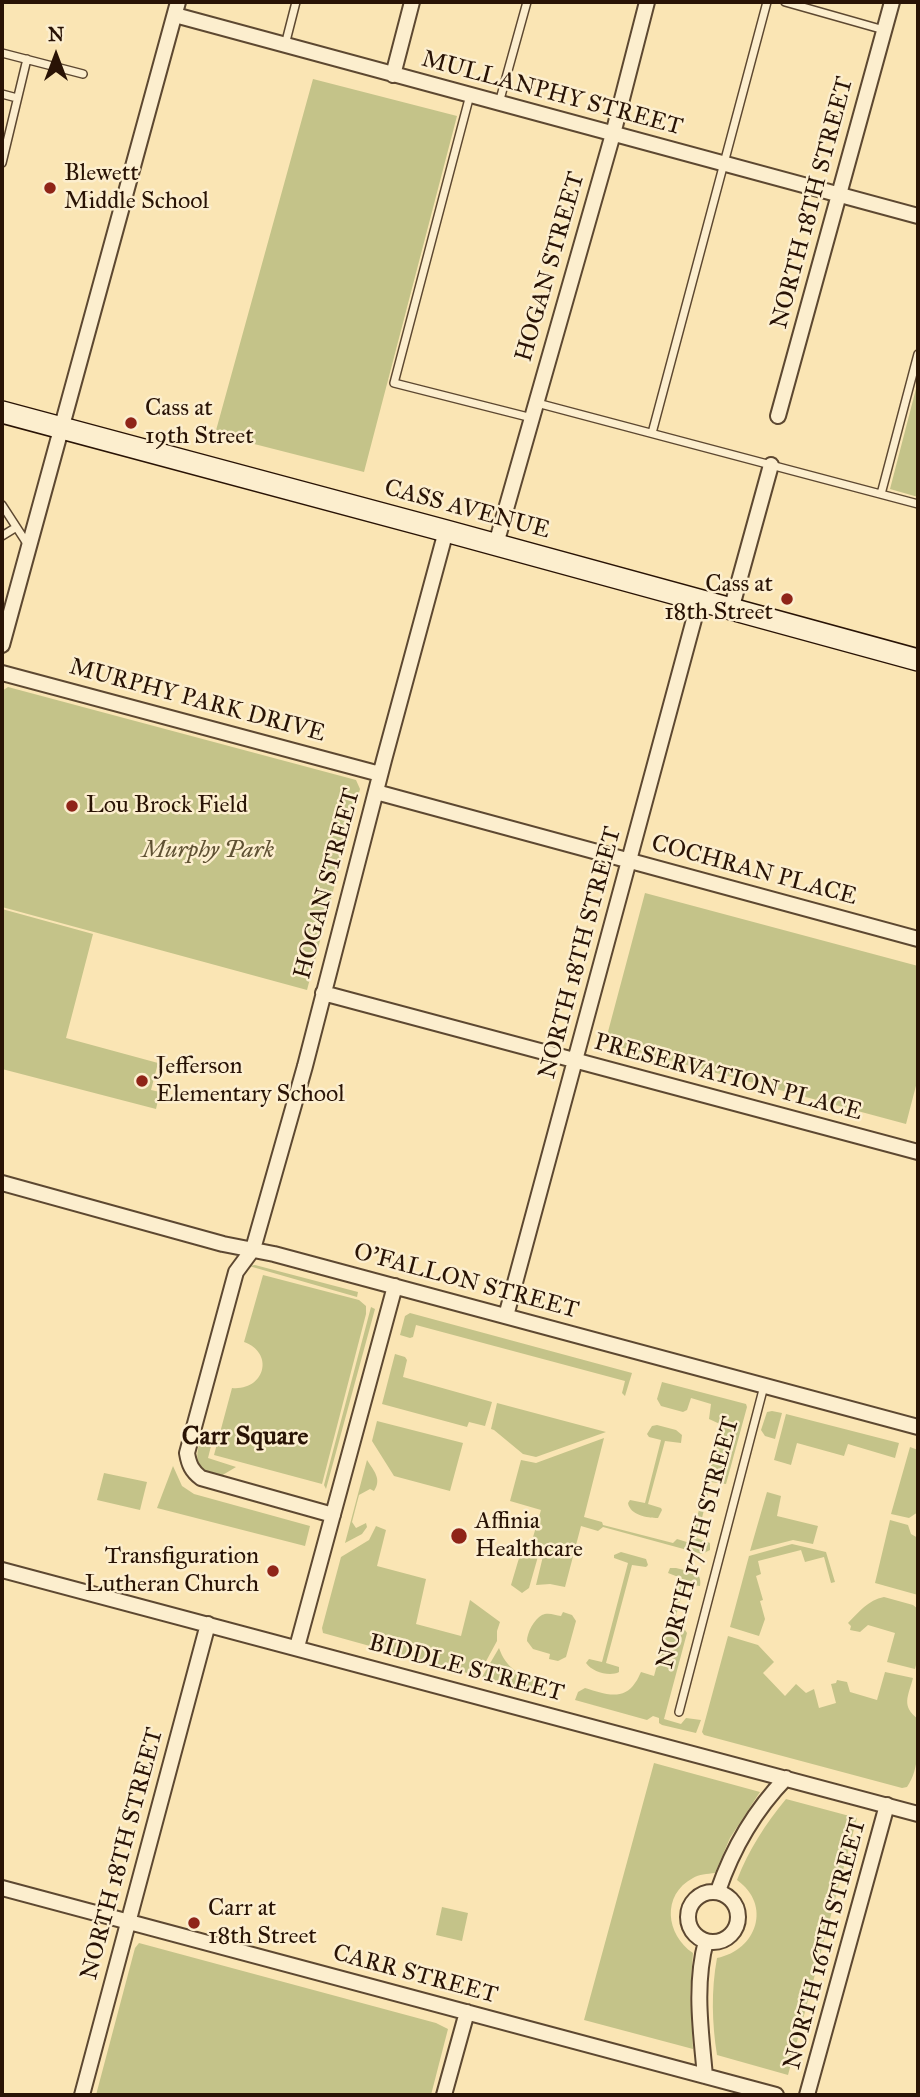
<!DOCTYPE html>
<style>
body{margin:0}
#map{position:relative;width:920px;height:2097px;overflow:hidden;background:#fae5b4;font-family:"IM FELL Great Primer",serif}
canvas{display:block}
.frame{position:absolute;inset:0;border:4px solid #291305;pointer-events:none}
.north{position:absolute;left:21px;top:21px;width:70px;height:70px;-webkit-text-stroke:5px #fceece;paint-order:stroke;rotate:0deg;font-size:19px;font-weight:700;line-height:28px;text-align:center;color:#291305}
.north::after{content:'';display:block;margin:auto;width:24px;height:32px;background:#291305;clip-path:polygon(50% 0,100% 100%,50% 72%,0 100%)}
</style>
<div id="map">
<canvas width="920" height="2097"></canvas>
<div class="frame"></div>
<div class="north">N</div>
</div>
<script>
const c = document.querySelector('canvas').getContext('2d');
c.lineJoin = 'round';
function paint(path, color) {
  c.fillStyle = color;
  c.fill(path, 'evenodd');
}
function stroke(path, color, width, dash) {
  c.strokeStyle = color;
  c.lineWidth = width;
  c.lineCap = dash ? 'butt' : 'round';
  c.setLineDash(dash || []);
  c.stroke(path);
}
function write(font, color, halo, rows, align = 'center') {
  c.font = font + ' "IM FELL Great Primer",serif';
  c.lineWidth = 5;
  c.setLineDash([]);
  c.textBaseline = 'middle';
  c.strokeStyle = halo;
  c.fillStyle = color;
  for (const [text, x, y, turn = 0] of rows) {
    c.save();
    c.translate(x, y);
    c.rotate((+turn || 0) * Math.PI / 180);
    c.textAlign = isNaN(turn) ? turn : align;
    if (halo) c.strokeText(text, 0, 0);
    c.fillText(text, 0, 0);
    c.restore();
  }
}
paint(new Path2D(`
 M313 79 457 116 364 472 215 434Z
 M918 381V497L890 489Z
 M8 687 356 780 360 789 307 990 2 907V691Z
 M645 893 918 966V1078L906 1124 605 1043Z
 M2 909 93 934 66 1038 158 1063 151 1090 160 1092 156 1109 2 1069Z
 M255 1265 358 1292 357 1297 249 1266Z
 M263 1275 359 1300 366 1306V1314L322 1484 214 1455 232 1388C265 1391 275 1353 244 1342Z
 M371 1307 375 1309 326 1489 324 1485Z
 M410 1313 632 1373 625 1396 622 1393 625 1381 416 1325 413 1337 410 1338 400 1335 405 1316Z
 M395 1354 405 1357 407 1360 403 1377 492 1402 485 1426 469 1422 467 1427 382 1404Z
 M662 1382 746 1404 747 1407 726 1484 711 1482 697 1538 710 1543V1550L702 1554 603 1527 598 1531 581 1526 565 1587 550 1584 536 1585 545 1548 531 1544 541 1510 510 1501 521 1460 536 1463 604 1438 584 1517 602 1522 603 1525 673 1543 677 1539 690 1543 722 1425 709 1419 711 1404 691 1398 687 1410 683 1412 661 1406 657 1399Z
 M497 1403 606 1432 536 1457 523 1454 494 1430 491 1429Z
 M772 1411 782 1413 775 1439 765 1436 761 1430 767 1412Z
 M786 1414 899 1443 895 1458 848 1444 844 1456 797 1443 791 1465 774 1460Z
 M377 1421 463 1443 450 1491 394 1476 372 1441Z
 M657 1425 676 1430 682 1435 681 1443 665 1441 648 1504 661 1508 662 1510 658 1518C647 1518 630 1515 628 1503L630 1500 645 1503 661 1440 649 1437 647 1434 652 1426Z
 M202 1433 211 1446 208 1458 236 1467 221 1476C192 1469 195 1458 202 1433Z
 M910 1447 918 1450V1512L909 1518 891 1514Z
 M367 1460C374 1471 382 1479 374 1491L370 1489 359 1495 352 1522 356 1528 366 1523 367 1527 362 1534 345 1543Z
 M173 1466 182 1486 194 1494 310 1526 305 1546 157 1508Z
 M104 1473 147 1482 140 1510 97 1500Z
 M767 1492 781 1496 777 1516 818 1526 813 1544 793 1540 750 1551Z
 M890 1520 908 1525 911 1534 918 1538V1595L875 1583Z
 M376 1526 386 1530 377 1566 426 1579 416 1624 461 1636 470 1600 500 1622 497 1631V1641L478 1676 323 1633 322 1628 341 1557 369 1540Z
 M792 1544 826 1552 835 1582 831 1583 824 1557 805 1562 801 1550 758 1561 761 1574 756 1576 763 1600 760 1601 765 1619 759 1636 730 1627 749 1556Z
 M522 1548 539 1553 529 1588 522 1593 511 1585Z
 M621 1552 646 1559 648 1565 646 1567 632 1565 606 1663 619 1667V1672C610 1677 592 1672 586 1663L589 1659 602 1662 628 1563 614 1558V1555Z
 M670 1568H676L696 1573C700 1576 701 1581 700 1586L685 1584 673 1626 685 1630 687 1633 664 1719 681 1724 686 1718 701 1720 696 1733 662 1725 659 1723V1718L653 1716 647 1720 575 1700 578 1692 585 1688C602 1693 623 1702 635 1683 638 1679 639 1676 641 1672L654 1676 681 1578 668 1573Z
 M884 1597 913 1605 918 1609V1657L915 1669 887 1662 895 1633 868 1625 860 1632 850 1630 851 1626 848 1623C859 1612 868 1600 884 1597Z
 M563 1612 572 1615 576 1621 566 1657 558 1661 549 1659 550 1654 533 1649 527 1641C527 1633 534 1619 542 1615 548 1612 555 1615 561 1616Z
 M728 1636 758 1645 774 1662 763 1673 785 1696 796 1684 806 1693 814 1689 819 1708 836 1703 831 1684 836 1683 837 1680 847 1682 850 1692 877 1700 885 1672 913 1678C908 1697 901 1706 918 1719 918 1741 920 1769 907 1787L902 1788 704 1735 702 1732Z
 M499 1648C506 1668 519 1675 539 1681L536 1691 482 1677Z
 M654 1763 760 1792 730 1838 715 1873C707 1874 699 1874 693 1878 661 1895 666 1935 693 1953L690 1995 693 2049 584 2020Z
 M786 1799 857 1818 788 2075 717 2055C712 2023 711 1991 717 1958 757 1950 772 1905 737 1880 748 1851 766 1823 786 1799Z
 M442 1907 468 1913 462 1941 436 1935Z
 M139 1943 436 2023 448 2029 431 2095H96L135 1948Z`), '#c4c389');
const service = new Path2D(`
 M785 2 884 30
 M285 45 296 2
 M2 53 83 74
 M2 94 17 98
 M470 95 394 383 532 418
 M499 103 527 2
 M2 163 27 59
 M537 403 918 504
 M652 433 767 2
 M881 494 918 354
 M2 505 28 545
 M2 536 15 528
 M679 1712 764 1386`);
const minor = new Path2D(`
 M175 15 918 216
 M393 75 412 2
 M778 416 892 2
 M496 544 613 134 647 2
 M731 610 771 465
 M2 645 178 2
 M2 673 380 774
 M376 792 918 939
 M323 993 918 1152
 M2 1183 223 1244 274 1254 918 1427
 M506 1316 699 601
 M333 1515 201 1478C192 1471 189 1465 187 1453L236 1272 253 1249 305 1066 384 760 446 531
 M2 1570 918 1814
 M297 1647 395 1286
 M2 1888 776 2095
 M718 1891C732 1850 755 1810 786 1778
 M688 1917a25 25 0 1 1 50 0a25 25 0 1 1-50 0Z
 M705 2076C701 2032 694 1985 706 1941
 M82 2095 208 1624
 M444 2095 467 2012
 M807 2095 887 1805`);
const secondary = new Path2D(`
 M2 412 446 531 918 660`);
stroke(service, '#5d4831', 10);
stroke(minor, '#5d4831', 18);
stroke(secondary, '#291305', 24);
stroke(service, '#fceece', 7);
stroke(minor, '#fceece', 14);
stroke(secondary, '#fceece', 21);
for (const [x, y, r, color] of [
 [50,188,7,"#8f2418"],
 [131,423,7,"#8f2418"],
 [787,599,7,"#8f2418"],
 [72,806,7,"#8f2418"],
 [142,1081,7,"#8f2418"],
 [459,1536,9,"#8f2418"],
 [273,1571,7,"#8f2418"],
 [194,1923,7,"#8f2418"]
]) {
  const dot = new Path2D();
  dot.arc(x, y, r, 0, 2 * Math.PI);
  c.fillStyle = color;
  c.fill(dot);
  stroke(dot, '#fceece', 2.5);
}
write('24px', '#291305', '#fceece', [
 ["MULLANPHY STREET",552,94,15],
 ["NORTH 18TH STREET",813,203,-75],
 ["HOGAN STREET",551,267,-74],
 ["CASS AVENUE",467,510,15],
 ["MURPHY PARK DRIVE",197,701,15],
 ["COCHRAN PLACE",754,871,15],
 ["HOGAN STREET",328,884,-75],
 ["NORTH 18TH STREET",581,953,-75],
 ["PRESERVATION PLACE",728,1078,15],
 ["O'FALLON STREET",466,1282,15],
 ["NORTH 17TH STREET",699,1543,-75],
 ["BIDDLE STREET",466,1669,15],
 ["NORTH 18TH STREET",123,1854,-75],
 ["NORTH 16TH STREET",826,1944,-75],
 ["CARR STREET",415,1975,15]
]);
write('24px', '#291305', '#fceece', [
 ["Blewett",64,174],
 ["Middle School",64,202],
 ["Cass at",145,409],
 ["19th Street",145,437],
 ["Cass at",773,585,"right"],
 ["18th Street",773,613,"right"],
 ["Lou Brock Field",86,806],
 ["Jefferson",156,1067],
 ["Elementary School",156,1095],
 ["Affinia",475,1522],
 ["Healthcare",475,1550],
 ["Transfiguration",259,1557,"right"],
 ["Lutheran Church",259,1585,"right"],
 ["Carr at",208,1909],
 ["18th Street",208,1937]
], 'left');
write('italic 24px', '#5f5133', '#fceece', [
 ["Murphy Park",208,851]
]);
write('bold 26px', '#291305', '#fceece', [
 ["Carr Square",245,1438]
]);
</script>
